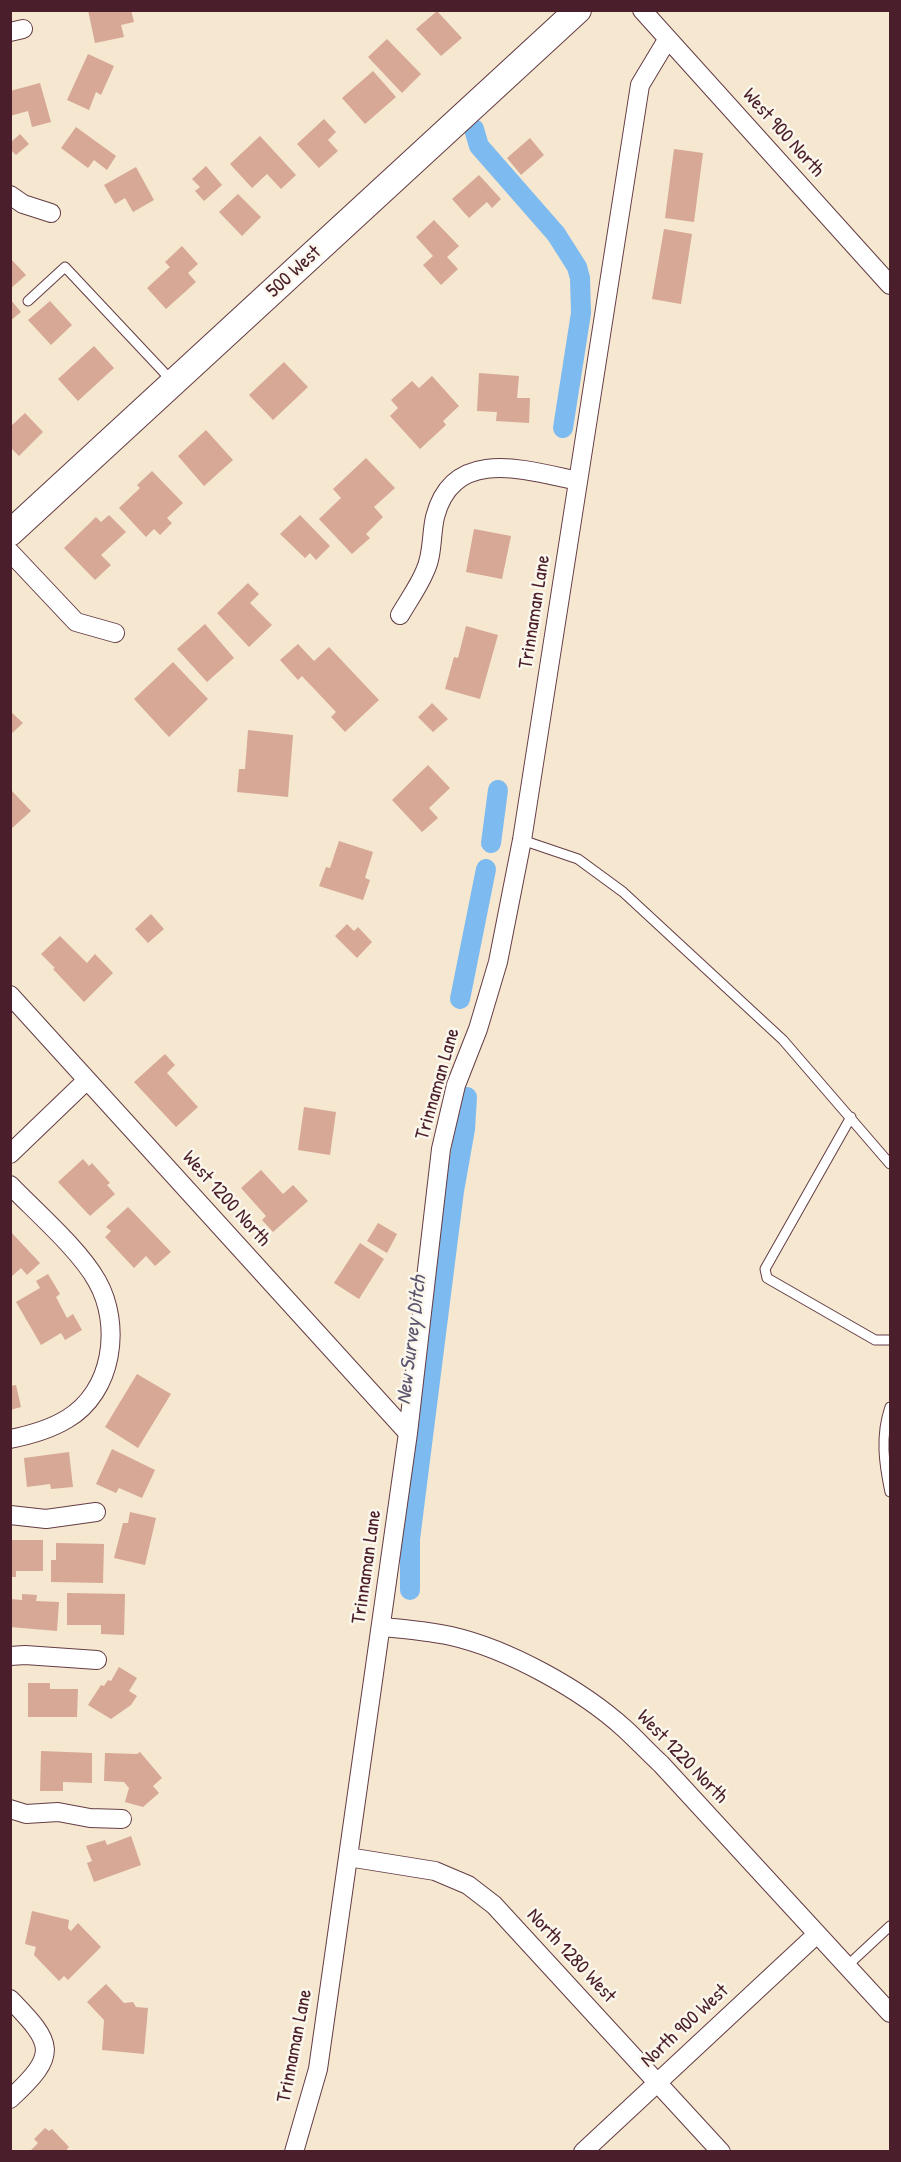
<!DOCTYPE html>
<style>
body{margin:0}
#map{position:relative;width:901px;height:2162px;overflow:hidden;background:#f5e7d0;font-family:"Patrick Hand",sans-serif}
canvas{display:block}
.frame{position:absolute;inset:0;border:12px solid #4a1f2b;pointer-events:none}
</style>
<div id="map">
<canvas width="901" height="2162"></canvas>
<div class="frame"></div>
</div>
<script>
const c = document.querySelector('canvas').getContext('2d');
c.lineJoin = 'round';
function stroke(path, color, width, dash) {
  c.strokeStyle = color;
  c.lineWidth = width;
  c.lineCap = dash ? 'butt' : 'round';
  c.setLineDash(dash || []);
  c.stroke(path);
}
function paint(path, color) {
  c.fillStyle = color;
  c.fill(path, 'evenodd');
}
function write(font, color, halo, rows, align = 'center') {
  c.font = font + ' "Patrick Hand",sans-serif';
  c.lineWidth = 5;
  c.setLineDash([]);
  c.textBaseline = 'middle';
  c.strokeStyle = halo;
  c.fillStyle = color;
  for (const [text, x, y, turn = 0] of rows) {
    c.save();
    c.translate(x, y);
    c.rotate((+turn || 0) * Math.PI / 180);
    c.textAlign = isNaN(turn) ? turn : align;
    if (halo) c.strokeText(text, 0, 0);
    c.fillText(text, 0, 0);
    c.restore();
  }
}
stroke(new Path2D(`
 M474 129 479 146 556 234 577 267 580 278 581 313 563 428
 M491 843 498 790
 M460 999 486 869
 M410 1590V1539L454 1191 465 1129 467 1097`), '#7cbaef', 20);
paint(new Path2D(`
 M88 10H131L134 22 121 25 124 37 95 43Z
 M437 11 462 38 441 56 416 29Z
 M387 39 421 74 402 93 368 57Z
 M88 54 114 66 101 95 96 92 89 110 67 100Z
 M373 71 396 97 365 124 342 98Z
 M40 83 51 122 32 127 28 111 10 116V91Z
 M324 119 336 132 328 140 338 151 319 168 297 144Z
 M76 127 116 156 107 170 94 160 88 168 61 148Z
 M20 134 29 144 16 155 10 149V143Z
 M260 136 296 175 281 189 267 174 252 188 230 164Z
 M530 138 544 155 521 175 507 158Z
 M674 149 703 153 694 222 665 218Z
 M206 166 222 185 204 201 195 191 200 187 192 179Z
 M136 167 154 200 133 212 125 198 115 204 104 185Z
 M479 175 501 199 492 208 487 202 469 218 452 199Z
 M238 194 261 217 242 236 219 212Z
 M434 220 459 246 447 257 458 269 441 285 423 265 433 256 416 237Z
 M664 229 692 234 681 304 652 299Z
 M182 246 198 264 188 273 196 282 166 309 147 288 170 267 165 262Z
 M10 258 26 275 10 289Z
 M10 299 21 312 10 321Z
 M50 301 72 325 51 345 28 320Z
 M94 346 114 368 78 401 58 379Z
 M284 362 308 387 273 420 249 395Z
 M479 373 519 376 517 398H530L529 423 496 421 497 412 477 411Z
 M432 376 459 406 443 421 446 425 420 449 390 416 398 408 391 400 412 381 419 388Z
 M25 413 43 432 19 456 10 447V427Z
 M206 430 233 460 204 486 178 456Z
 M366 458 395 488 374 507 383 517 366 534 370 538 352 554 319 519 341 498 333 489Z
 M152 471 183 503 167 518 172 523 160 535 154 529 146 537 119 508 140 488 137 485Z
 M109 515 126 532 101 555 111 565 95 580 64 548 96 517 101 522Z
 M300 515 330 546 316 560 310 553 305 558 280 534Z
 M474 529 511 536 502 579 466 572Z
 M248 583 259 594 250 603 272 625 249 647 217 613Z
 M205 624 234 658 207 682 177 649Z
 M466 626 498 635 480 699 445 689 454 657 458 658Z
 M298 644 314 661 329 647 379 700 345 732 331 717 336 712 302 676 298 680 280 660Z
 M173 662 208 699 169 737 134 699Z
 M432 703 448 719 433 732 418 717Z
 M10 711 23 723 10 735Z
 M248 730 293 735 288 797 237 792 239 769H245Z
 M428 765 450 788 429 808 438 818 422 832 392 800Z
 M10 789 31 811 10 830Z
 M339 841 373 852 365 878 370 880 363 900 319 886 326 867 330 868Z
 M151 914 164 929 148 943 135 929Z
 M347 924 354 931 358 927 372 942 357 958 335 936Z
 M60 936 87 963 95 954 113 973 84 1002 53 969 55 968 41 954Z
 M165 1054 175 1065 167 1073 198 1107 176 1127 134 1082Z
 M304 1107 336 1112 330 1155 298 1150Z
 M83 1159 89 1166 92 1163 110 1183 107 1185 115 1194 90 1216 58 1182Z
 M261 1170 283 1194 293 1185 308 1201 273 1232 262 1220 266 1216 241 1188Z
 M128 1207 171 1252 155 1266 146 1256 134 1268 105 1237 111 1231 106 1227Z
 M378 1223 397 1234 387 1253 367 1241Z
 M10 1231 40 1263 27 1275 21 1268 10 1278Z
 M360 1243 384 1259 359 1299 334 1283Z
 M48 1274 60 1294 56 1297 67 1318 73 1314 82 1330 65 1340 61 1333 41 1345 16 1302 40 1288 36 1281Z
 M137 1374 171 1394 138 1448 105 1427Z
 M16 1385 21 1407 10 1410V1386Z
 M112 1449 155 1470 142 1498 119 1488 116 1493 96 1484Z
 M69 1452 73 1487 51 1489 50 1484 27 1487 24 1458Z
 M130 1512 156 1518 145 1565 114 1558 123 1523H128Z
 M10 1540H43V1571H16V1577H10Z
 M56 1543 104 1544 103 1583 51 1582V1560H56Z
 M67 1593 125 1594 124 1635 101 1634V1625H67Z
 M22 1594 37 1595 36 1601 59 1602 57 1631 10 1627V1599L22 1600Z
 M119 1667 137 1678 129 1691 137 1696 131 1705 111 1719 88 1705 101 1685 104 1686 108 1680 111 1681Z
 M28 1683H50V1689H78L77 1717H28Z
 M41 1751 92 1753V1783L63 1782V1791H40Z
 M140 1752 162 1778 153 1786 159 1793 143 1807 125 1802 129 1788 124 1782 104 1781 105 1753 137 1754Z
 M131 1836 141 1865 94 1882 87 1863 92 1861 86 1846 105 1840 107 1845Z
 M32 1911 69 1920 68 1928 71 1931 78 1923 101 1947 68 1980 64 1976 59 1981 34 1955 36 1947 25 1944Z
 M106 1984 124 2003 133 2002 136 2007 148 2008 144 2054 102 2050 104 2020 87 2002Z
 M45 2128 49 2131 52 2129 69 2147 65 2152H29L38 2143 34 2139Z`), '#d6a895');
const lane = new Path2D(`
 M28 301 65 267 172 381
 M522 840 578 859 623 892 783 1040 890 1164
 M851 1117 765 1269 767 1278 875 1340H890
 M890 1407C880 1436 884 1464 890 1492
 M847 1966 890 1926`);
const street = new Path2D(`
 M642 10 890 285
 M10 32 23 29
 M10 195 23 204 51 213
 M10 552 76 622 115 633
 M400 615C408 601 419 586 425 571 433 555 431 534 435 517 453 446 526 470 578 481
 M10 995 408 1433
 M10 1154 87 1080
 M10 1185C36 1212 79 1249 97 1281 122 1325 113 1392 67 1419 49 1430 30 1435 10 1439
 M10 1515 46 1519 96 1512
 M382 1627C405 1629 428 1631 451 1636 508 1649 581 1689 625 1729 637 1740 649 1753 661 1764L890 2013
 M10 1656 25 1655 97 1660
 M10 1809 26 1814 58 1812 90 1818 122 1819
 M348 1857 435 1871 468 1885 494 1905 721 2152
 M10 1999C54 2044 59 2054 10 2099
 M294 2152 318 2069 408 1433 441 1149 456 1085 478 1029 498 962 522 840 640 85 667 40
 M583 2152 817 1934`);
const secondary = new Path2D(`
 M10 533 578 10`);
stroke(lane, '#643d44', 11);
stroke(street, '#643d44', 20);
stroke(secondary, '#643d44', 28);
stroke(lane, '#fff', 9);
stroke(street, '#fff', 18);
stroke(secondary, '#fff', 26);
write('20px', '#4a1f2b', '#fbf7ec', [
 ["West 900 North",783,133,48],
 ["500 West",294,272,-43],
 ["Trinnaman Lane",535,612,-81],
 ["Trinnaman Lane",438,1084,-74],
 ["West 1200 North",226,1199,48],
 ["Trinnaman Lane",367,1567,-82],
 ["West 1220 North",682,1757,46],
 ["North 1280 West",571,1956,47],
 ["North 900 West",685,2026,-43],
 ["Trinnaman Lane",295,2046,-79]
]);
write('italic 21px', '#5c5570', '#fbf7ec', [
 ["New Survey Ditch",412,1340,-83]
]);
</script>
